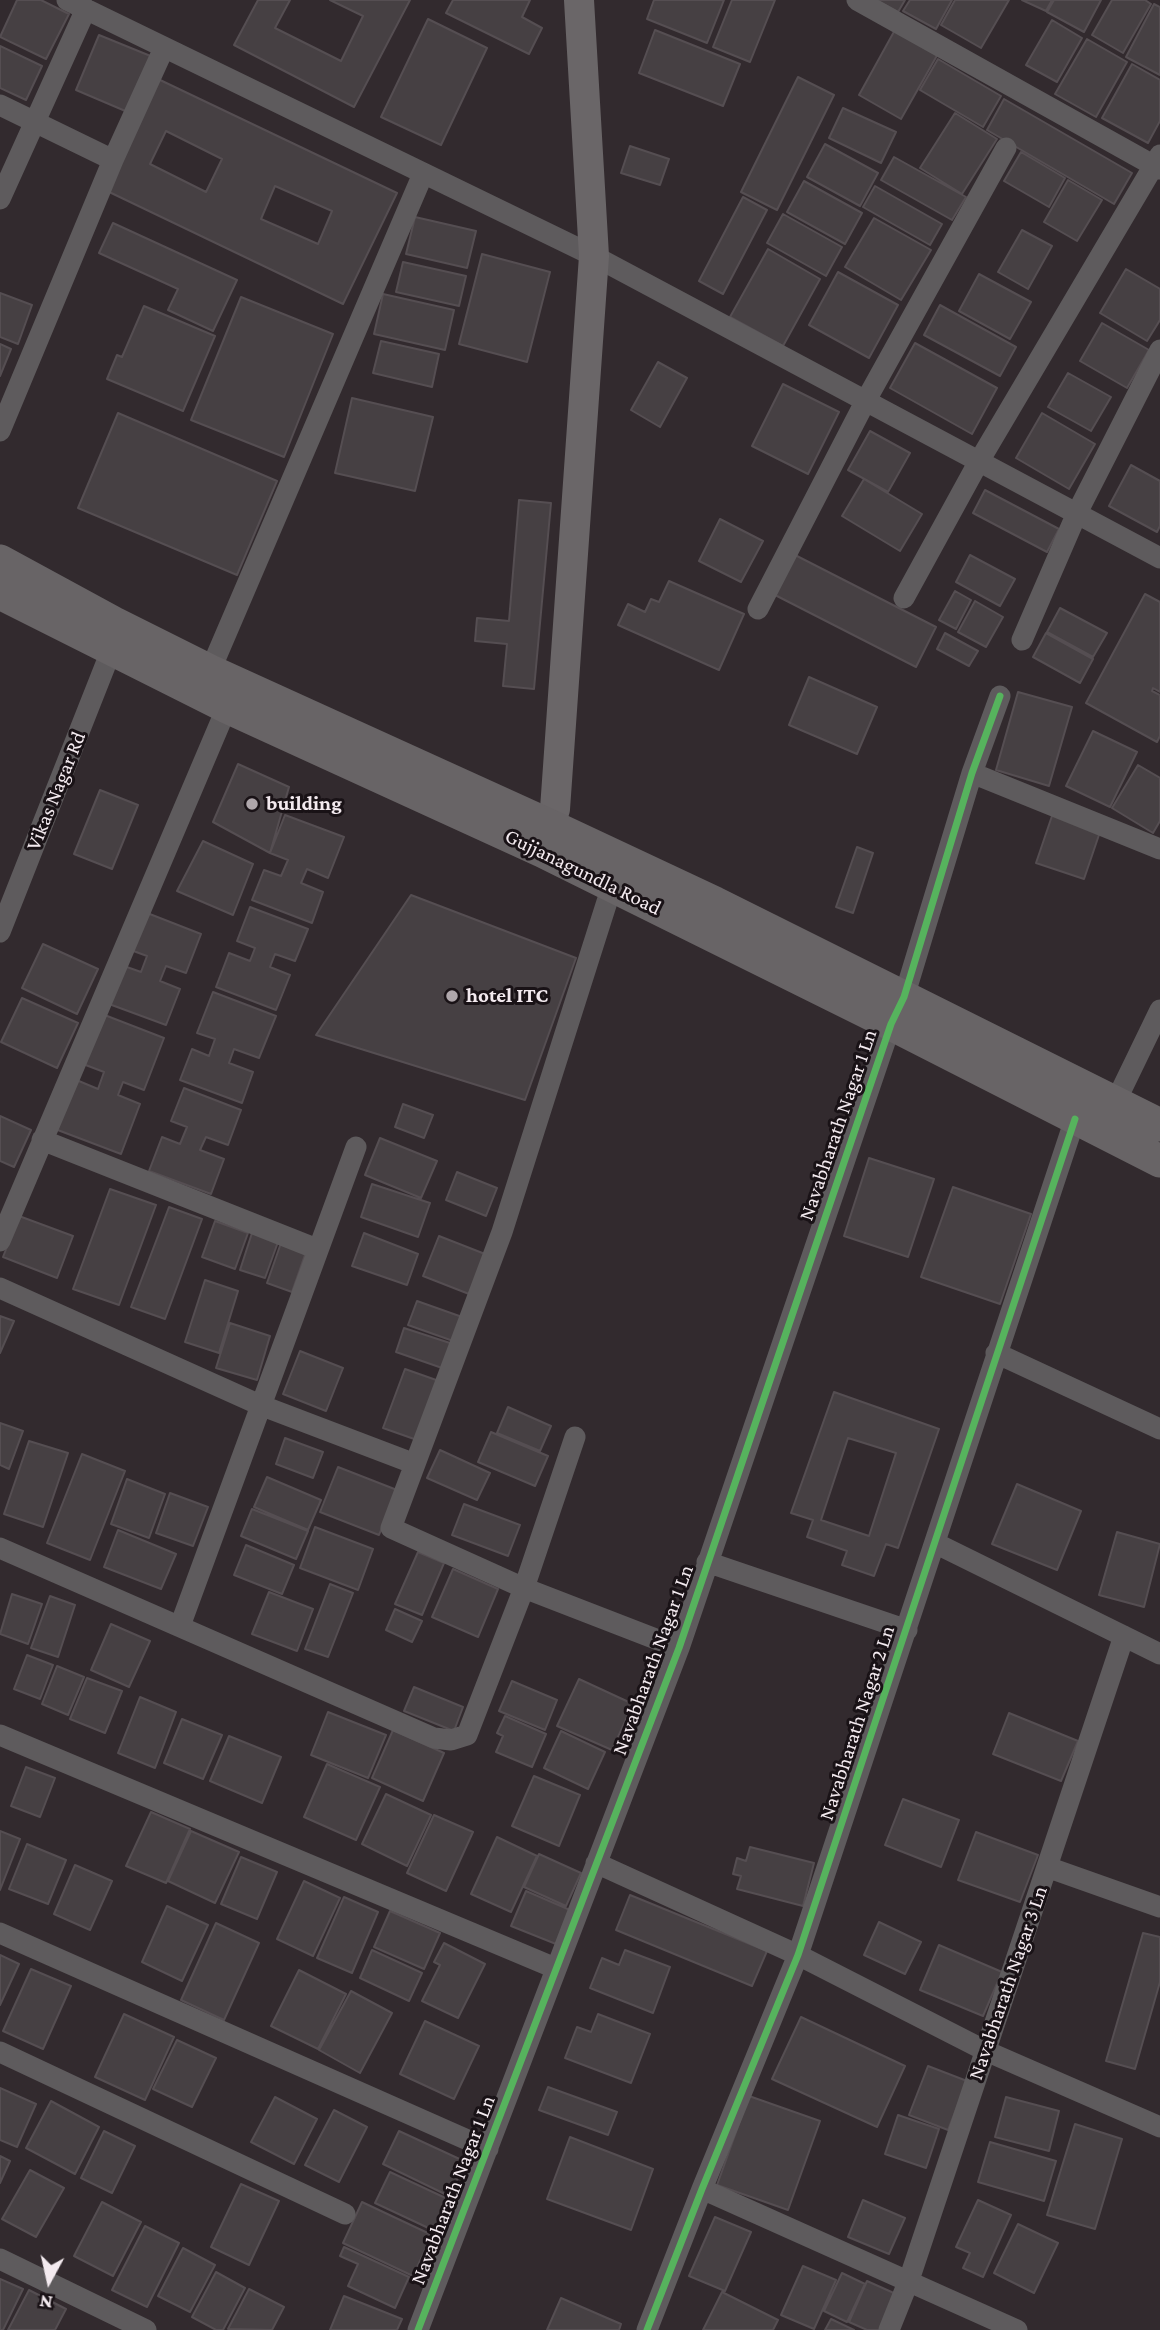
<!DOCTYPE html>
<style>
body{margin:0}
#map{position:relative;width:1160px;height:2330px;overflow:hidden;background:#322a2e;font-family:"Crimson Pro",serif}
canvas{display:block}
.north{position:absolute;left:14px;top:2246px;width:70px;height:70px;-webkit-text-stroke:5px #191216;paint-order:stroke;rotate:188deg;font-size:19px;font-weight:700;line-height:28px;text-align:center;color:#f3eaef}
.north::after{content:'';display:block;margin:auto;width:24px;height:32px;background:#f3eaef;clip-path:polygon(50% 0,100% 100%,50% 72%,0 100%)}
</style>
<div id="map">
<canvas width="1160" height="2330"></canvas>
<div class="north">N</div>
</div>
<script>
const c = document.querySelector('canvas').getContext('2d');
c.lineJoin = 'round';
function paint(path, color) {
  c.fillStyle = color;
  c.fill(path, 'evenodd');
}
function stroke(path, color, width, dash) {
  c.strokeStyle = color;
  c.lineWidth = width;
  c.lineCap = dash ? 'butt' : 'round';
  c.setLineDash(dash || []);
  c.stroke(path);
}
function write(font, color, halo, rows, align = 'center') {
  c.font = font + ' "Crimson Pro",serif';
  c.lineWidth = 6;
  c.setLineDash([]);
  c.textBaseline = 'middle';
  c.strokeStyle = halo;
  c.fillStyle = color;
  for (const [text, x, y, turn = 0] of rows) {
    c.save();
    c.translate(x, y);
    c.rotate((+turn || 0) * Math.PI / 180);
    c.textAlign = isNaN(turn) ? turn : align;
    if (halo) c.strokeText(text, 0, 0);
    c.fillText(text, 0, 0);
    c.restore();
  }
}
const building = new Path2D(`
 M17 0H41L69 14 46 59 0 37Z
 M258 0H290L275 28 341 61 363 16 330 0H410L354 107 234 45Z
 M453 0H530L522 17 542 28 529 54 446 13Z
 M654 0H724L707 43 647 19Z
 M732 0H775L750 62 713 47Z
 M876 0H905L898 12Z
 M910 0H952L936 29 903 11Z
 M955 0H1009L981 48 941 25Z
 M1022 0H1052L1046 11Z
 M1054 0H1101L1084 32 1047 12Z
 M1112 0H1145L1151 4 1123 53 1092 35Z
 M1154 4 1160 7V75L1126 57Z
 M428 19 487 48 441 145 381 117Z
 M1052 20 1082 38 1057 82 1026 65Z
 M896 28 939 52 901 119 859 95Z
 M655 30 740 64 723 106 639 73Z
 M99 35 153 57 130 113 76 90Z
 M1087 39 1127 62 1096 117 1055 94Z
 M0 46 42 66 26 100 0 88Z
 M938 59 1001 96 983 127 920 90Z
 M1132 64 1160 80V121L1148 143 1102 118Z
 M798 77 834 95 777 210 741 192Z
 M158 79 397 193 343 304 105 190ZM166 131 222 159 206 192 150 164ZM275 186 332 211 318 244 261 219Z
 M1004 99 1132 173 1114 204 987 130Z
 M843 108 896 132 881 163 829 138Z
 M955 113 997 139 962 194 920 168Z
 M825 144 878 173 860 206 807 177Z
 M630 146 669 159 660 185 621 173Z
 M1021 152 1065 178 1049 207 1004 181Z
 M894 157 966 197 952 220 881 180Z
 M1068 180 1102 200 1077 241 1044 222Z
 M804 181 862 213 845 244 787 212Z
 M875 186 942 224 930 245 863 207Z
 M743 197 767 210 723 294 699 281Z
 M783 214 842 247 826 276 767 243Z
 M415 217 476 231 467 268 406 254Z
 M874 218 931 250 901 300 845 267Z
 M113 223 237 280 213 331 168 310 178 289 99 253Z
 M1022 230 1052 246 1028 289 998 272Z
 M768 249 820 279 783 346 730 317Z
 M482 254 550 272 527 362 459 344Z
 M403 262 466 276 459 306 396 292Z
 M1126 269 1160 289V320L1147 341 1100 313Z
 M838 272 898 305 869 358 809 325Z
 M979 274 1031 302 1010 339 959 311Z
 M0 293 32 305 18 344 0 337Z
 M383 294 454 310 445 350 374 334Z
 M241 297 333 334 284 457 191 420Z
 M940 305 1016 347 1000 376 924 335Z
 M144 306 215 336 183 411 107 379 117 355 122 357Z
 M1102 323 1149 350 1127 388 1080 361Z
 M381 341 439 354 432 387 373 373Z
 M915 343 997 388 972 434 890 388Z
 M0 344 11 349 0 376Z
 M658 362 687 378 660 427 631 410Z
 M1068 373 1111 397 1091 431 1048 407Z
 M783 384 839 412 808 474 752 446Z
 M352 398 433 417 415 491 335 473Z
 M118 413 277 481 237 575 78 508Z
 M1042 413 1095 444 1069 489 1016 458Z
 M870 431 910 453 888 492 848 470Z
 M1131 465 1160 481V526L1157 532 1109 506Z
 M864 479 922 514 900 551 842 516Z
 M985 490 1059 529 1047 552 973 513Z
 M519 500 551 503 534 689 503 686 507 644 475 641 477 618 509 621Z
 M720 519 763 541 741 582 699 561Z
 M795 555 936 627 916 667 775 595Z
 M970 555 1015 579 1000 606 956 582Z
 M669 581 744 614 719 670 618 625 628 604 645 612 651 599 659 602Z
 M955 591 971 600 956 629 939 620Z
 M1145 594 1160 602V692L1153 688 1152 691 1160 695V736L1157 742 1086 703Z
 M975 601 1003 617 986 647 958 632Z
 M1060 608 1107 633 1093 657 1047 632Z
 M945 633 978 651 969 666 937 649Z
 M1046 633 1093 659 1080 683 1033 657Z
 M809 677 877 707 857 754 789 725Z
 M1018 692 1072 707 1049 786 996 770Z
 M1093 731 1137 752 1110 807 1066 786Z
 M238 764 289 787 270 853 213 822Z
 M1138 765 1160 778V821L1153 833 1112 808Z
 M100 790 138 805 112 869 74 854Z
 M1053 813 1101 829 1084 879 1036 863Z
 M285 815 344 837 328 878 307 869 301 883 323 892 312 923 252 900 264 870 281 876 288 860 270 853Z
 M203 841 253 864 233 915 177 891Z
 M857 847 873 853 853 913 836 907Z
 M411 895 576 958 525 1100 316 1035Z
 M250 907 308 929 295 961 275 954 270 967 290 975 276 1010 216 987 229 953 250 961 255 948 237 941Z
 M142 911 201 934 186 973 166 966 160 981 180 989 166 1025 109 1004 124 966 141 972 147 956 128 949Z
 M43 944 98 969 77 1014 22 988Z
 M213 992 276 1016 259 1058 234 1049 229 1063 253 1072 242 1103 180 1080 192 1049 209 1056 215 1039 197 1033Z
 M22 998 78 1023 57 1068 1 1042Z
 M102 1014 164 1038 144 1090 123 1082 118 1095 140 1104 121 1154 55 1129 74 1079 98 1089 104 1072 83 1064Z
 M184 1088 241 1110 228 1145 206 1137 200 1150 224 1159 211 1194 149 1171 162 1137 180 1144 187 1127 171 1121Z
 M403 1104 433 1115 424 1138 395 1127Z
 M0 1116 31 1130 14 1167 0 1161Z
 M380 1138 437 1161 421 1198 365 1175Z
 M869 1158 934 1179 908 1257 844 1236Z
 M457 1172 497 1188 486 1216 446 1200Z
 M372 1184 430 1203 418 1237 361 1217Z
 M953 1187 1031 1214 1000 1304 921 1277Z
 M110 1189 156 1205 119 1305 73 1289Z
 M169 1207 202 1219 165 1319 131 1307Z
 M19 1216 73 1236 57 1278 3 1257Z
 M215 1221 248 1233 235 1269 202 1257Z
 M252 1233 278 1242 265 1278 240 1270Z
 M364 1233 418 1254 407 1285 352 1266Z
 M439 1236 485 1254 469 1294 423 1276Z
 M281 1243 306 1252 292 1292 267 1283Z
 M205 1280 238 1291 219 1353 185 1342Z
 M417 1301 465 1318 456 1342 408 1325Z
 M0 1316 14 1321 0 1353Z
 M230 1323 270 1336 257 1380 216 1368Z
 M404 1328 453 1344 445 1369 396 1352Z
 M300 1351 343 1368 326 1411 283 1394Z
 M405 1369 439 1381 417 1440 383 1428Z
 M834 1392 939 1429 898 1548 886 1544 874 1576 842 1565 847 1551 807 1537 813 1520 791 1513ZM848 1438 896 1453 869 1536 821 1520Z
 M508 1407 551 1426 540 1451 497 1433Z
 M0 1423 23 1431 9 1469 0 1465Z
 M491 1432 548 1456 535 1486 478 1462Z
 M285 1438 323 1452 313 1478 276 1464Z
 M29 1441 68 1453 43 1527 4 1514Z
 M440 1450 490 1473 477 1500 427 1478Z
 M82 1454 125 1471 90 1560 47 1543Z
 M338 1467 397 1490 379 1535 320 1512Z
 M267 1477 321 1500 308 1530 254 1507Z
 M127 1479 165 1494 149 1538 111 1524Z
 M1017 1484 1081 1511 1057 1570 992 1544Z
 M170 1493 208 1507 193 1546 156 1533Z
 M464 1504 520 1525 508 1556 452 1535Z
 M252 1509 308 1531 296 1559 241 1536Z
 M315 1527 373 1549 358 1590 300 1568Z
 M118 1530 176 1554 161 1589 104 1567Z
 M1117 1532 1160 1544 1144 1607 1099 1595Z
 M246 1545 294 1565 282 1594 234 1575Z
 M418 1552 444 1563 422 1615 395 1604Z
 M453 1569 498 1589 478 1637 432 1617Z
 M330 1584 353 1593 328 1657 305 1649Z
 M269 1592 313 1609 297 1651 252 1634Z
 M12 1594 42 1604 28 1644 0 1634Z
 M50 1596 75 1605 58 1657 31 1648Z
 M395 1609 422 1621 412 1642 386 1630Z
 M111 1624 150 1641 129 1687 91 1670Z
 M27 1655 53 1665 40 1699 14 1689Z
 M57 1666 84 1677 68 1715 42 1704Z
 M87 1678 122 1691 105 1733 70 1719Z
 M579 1679 633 1704 612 1750 557 1726Z
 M512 1681 557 1700 545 1730 499 1711Z
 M414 1687 463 1707 454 1731 404 1711Z
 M140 1697 176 1712 155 1768 118 1753Z
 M328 1712 386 1735 368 1778 311 1755Z
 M1009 1713 1078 1741 1061 1781 993 1754Z
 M505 1716 546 1734 532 1767 496 1752 503 1736 497 1733Z
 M182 1719 222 1735 203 1779 164 1763Z
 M393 1730 444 1753 423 1801 372 1778Z
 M561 1731 605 1752 588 1789 544 1768Z
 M229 1736 281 1757 262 1803 210 1781Z
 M327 1764 380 1787 356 1840 304 1817Z
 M26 1767 55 1778 40 1817 11 1806Z
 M534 1776 580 1795 559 1846 512 1826Z
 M386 1794 431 1815 407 1866 362 1844Z
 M903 1799 959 1820 941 1867 885 1845Z
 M151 1812 190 1829 166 1883 126 1866Z
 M434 1815 473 1832 446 1891 407 1873Z
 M0 1831 20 1839 0 1890Z
 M191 1831 239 1852 215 1903 168 1881Z
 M976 1832 1038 1855 1020 1902 958 1880Z
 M497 1837 537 1856 511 1912 471 1894Z
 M27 1844 66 1860 48 1904 9 1889Z
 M750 1847 814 1863 803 1906 737 1889 741 1876 733 1874 737 1858 746 1861Z
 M539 1854 581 1873 566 1906 524 1887Z
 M241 1857 277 1872 257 1919 221 1904Z
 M75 1865 112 1881 90 1930 54 1914Z
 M304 1881 340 1898 313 1956 277 1939Z
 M526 1891 570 1910 556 1944 511 1926Z
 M630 1895 767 1951 752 1986 616 1930Z
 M344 1897 378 1912 352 1973 317 1958Z
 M167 1906 208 1925 182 1981 142 1962Z
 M390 1911 440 1933 424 1969 374 1947Z
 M879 1922 921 1942 905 1974 864 1955Z
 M216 1923 259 1943 224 2020 181 2000Z
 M1143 1933 1160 1937V1982L1135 2069 1106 2061Z
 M444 1943 485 1964 458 2018 422 2001 440 1965 434 1962Z
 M939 1945 1002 1972 983 2016 920 1990Z
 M372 1950 422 1973 409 2001 360 1978Z
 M625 1950 670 1967 653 2013 590 1988 602 1958 619 1965Z
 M0 1955 19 1964 0 2005Z
 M31 1969 71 1986 43 2049 3 2031Z
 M299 1970 346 1994 318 2049 271 2026Z
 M351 1991 392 2013 360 2073 319 2050Z
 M124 2014 174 2037 145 2100 95 2077Z
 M598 2014 650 2034 631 2083 565 2058 577 2027 591 2032Z
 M801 2017 905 2066 877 2127 772 2079Z
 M425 2021 479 2046 454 2099 400 2074Z
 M177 2040 216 2058 192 2107 153 2089Z
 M928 2066 967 2081 948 2130 909 2115Z
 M548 2087 617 2112 608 2135 539 2110Z
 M0 2088 36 2104 17 2147 0 2140Z
 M749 2096 820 2121 788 2210 717 2185Z
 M275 2097 317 2119 294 2164 251 2142Z
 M1006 2097 1059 2111 1049 2151 995 2137Z
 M51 2101 99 2127 75 2174 26 2148Z
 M334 2110 367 2127 339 2182 305 2165Z
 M898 2115 939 2129 926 2168 885 2154Z
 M1075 2124 1122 2139 1095 2229 1047 2215Z
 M104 2131 135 2146 112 2193 81 2178Z
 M399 2131 466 2162 449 2196 383 2164Z
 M570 2137 653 2169 631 2230 547 2199Z
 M990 2142 1056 2161 1044 2201 978 2182Z
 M0 2156 10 2161 0 2183Z
 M30 2170 64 2188 36 2237 2 2219Z
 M390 2172 452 2201 437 2232 375 2203Z
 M241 2184 279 2201 249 2265 211 2247Z
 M863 2200 905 2218 889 2254 848 2237Z
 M978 2200 1011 2215 983 2277 963 2268 970 2253 956 2247Z
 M102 2202 141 2222 113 2276 74 2256Z
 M362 2202 432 2235 413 2276 343 2243Z
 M715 2217 751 2232 725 2291 689 2276Z
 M1018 2224 1058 2243 1034 2293 994 2273Z
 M145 2226 179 2243 147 2307 112 2290Z
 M344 2247 409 2277 395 2308 348 2286 358 2264 340 2256Z
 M183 2248 215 2265 190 2312 158 2296Z
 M803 2266 836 2280 814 2329 781 2315Z
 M216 2272 245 2288 223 2330H216L192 2317Z
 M842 2273 865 2284 847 2322 824 2311Z
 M0 2279 23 2289 3 2330H0Z
 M867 2281 896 2294 880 2330H867L849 2322Z
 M249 2289 284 2307 272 2330 228 2329Z
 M29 2290 66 2309 55 2330H8Z
 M722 2292 778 2320 773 2330H703Z
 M344 2296 402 2319 397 2330H330Z
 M561 2298 621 2324 619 2330H547Z
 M831 2319 854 2330H825Z`);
paint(building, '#464043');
stroke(building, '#554e52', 2);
stroke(new Path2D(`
 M67 0 594 256 1160 558
 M857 0 1160 169
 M0 105 113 160
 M0 199 86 9
 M0 431 113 160 164 48
 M904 598 978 463 1160 155
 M758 609 865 402 1006 148
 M1022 640 1077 513 1160 350
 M210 671 423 174
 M972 773 1160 849
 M0 932 111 651
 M1115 1103 1160 1010
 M42 1140 317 1249
 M0 1241 227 707
 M0 1288 260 1405 415 1464 391 1528 524 1588 679 1648
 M996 1353 1160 1429
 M415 1464 502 1232 612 886
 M935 1543 1160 1654
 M0 1548 434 1738 451 1740 467 1735 524 1588 575 1437
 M707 1562 907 1630
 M180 1626 356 1147
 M0 1735 555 1968
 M596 1863 798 1955 986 2051 1160 2127
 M1047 1867 1160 1907
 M0 1933 488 2149
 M0 2052 345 2214
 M702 2189 1017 2330
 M0 2259 146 2330
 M418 2330 679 1648 891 1024 904 997 972 773 1000 696
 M647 2330 702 2189 798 1955 1075 1119
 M889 2330 909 2280 1124 1636`), '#5e5b5d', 21);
stroke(new Path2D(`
 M543 848 555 809 594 256 579 0`), '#6a6668', 30);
stroke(new Path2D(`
 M0 561 114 623 210 671 551 826 715 903 1160 1125
 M0 593 227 707 542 851 891 1024 1160 1161`), '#686466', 33);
stroke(new Path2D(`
 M418 2330 679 1648 891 1024 904 997 972 773 1000 696
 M647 2330 702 2189 798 1955 1075 1119`), '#56b35d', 7);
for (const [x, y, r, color] of [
 [252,804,7,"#afa7ab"],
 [452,996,7,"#afa7ab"]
]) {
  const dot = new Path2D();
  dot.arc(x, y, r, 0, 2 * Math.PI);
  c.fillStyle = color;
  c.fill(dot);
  stroke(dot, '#191216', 2.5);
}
write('21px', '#f3eaef', '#191216', [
 ["Vikas Nagar Rd",56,791,-68],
 ["Gujjanagundla Road",583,872,26],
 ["Navabharath Nagar 1 Ln",838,1125,-71],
 ["Navabharath Nagar 1 Ln",653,1660,-70],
 ["Navabharath Nagar 2 Ln",857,1723,-72],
 ["Navabharath Nagar 3 Ln",1008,1983,-71],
 ["Navabharath Nagar 1 Ln",453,2190,-69]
]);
write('bold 21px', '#f3eaef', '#191216', [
 ["building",266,804],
 ["hotel ITC",466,996]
], 'left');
</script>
